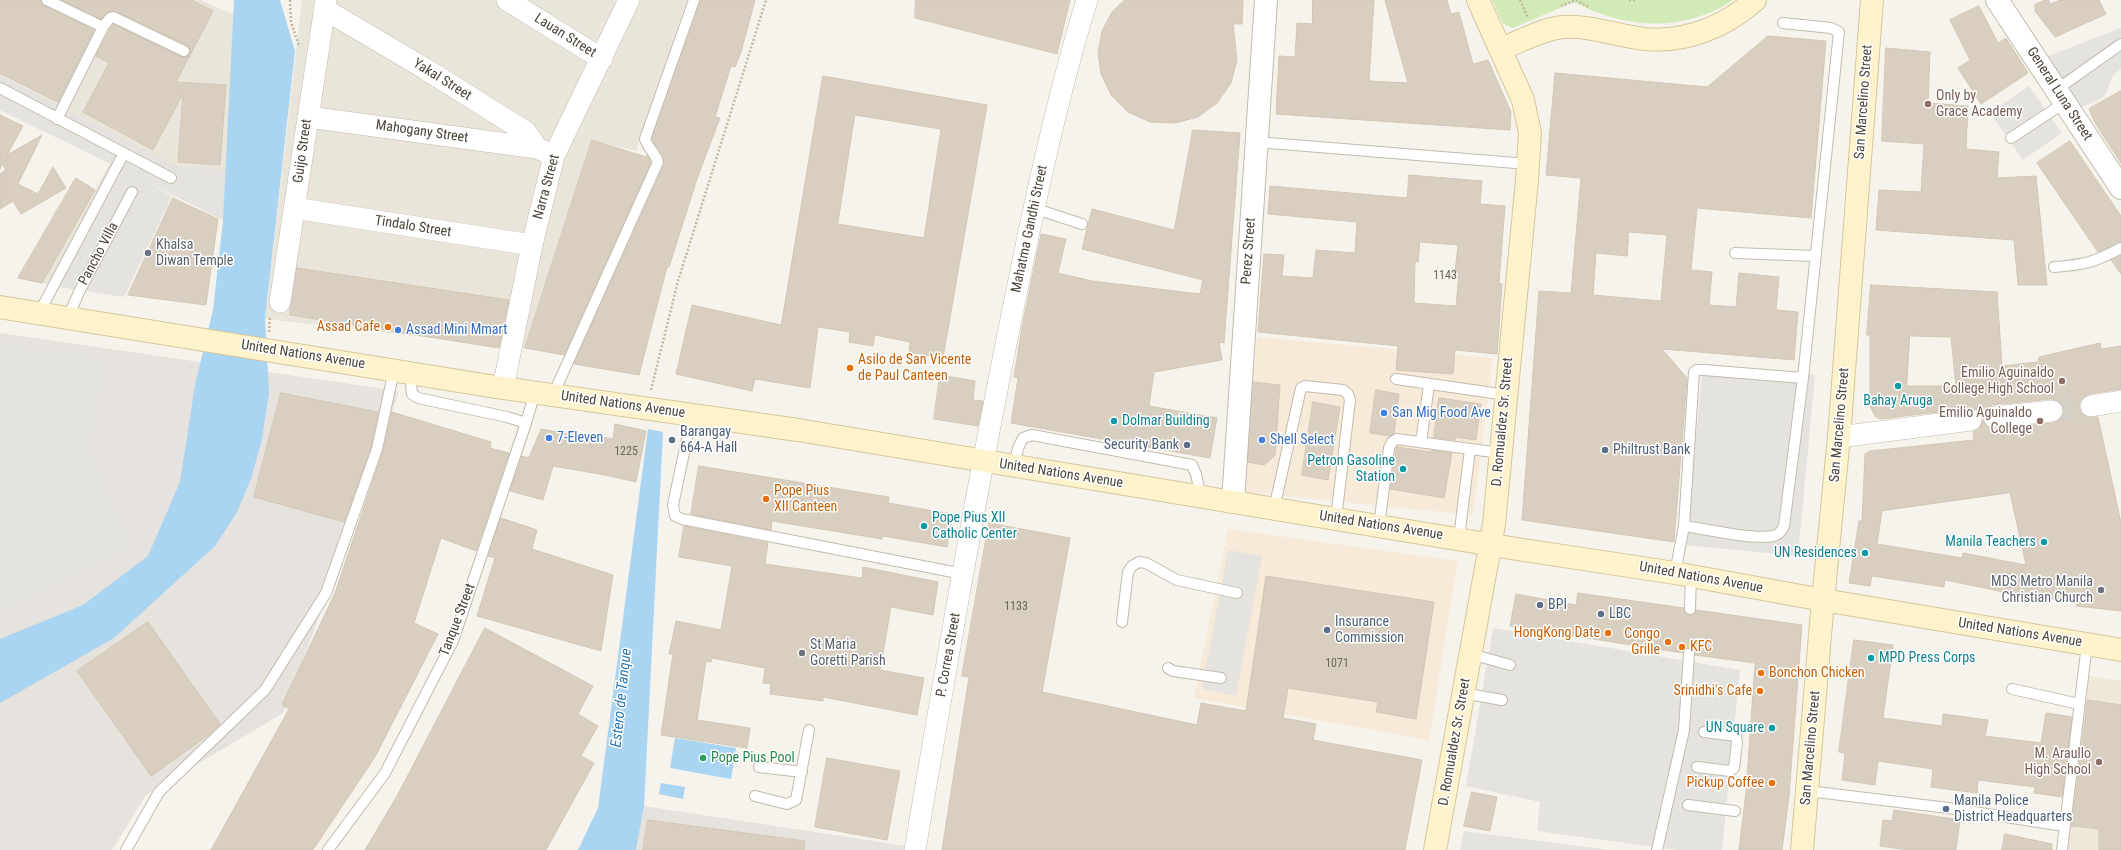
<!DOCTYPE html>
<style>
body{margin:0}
canvas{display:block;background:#f6f3ec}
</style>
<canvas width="2121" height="850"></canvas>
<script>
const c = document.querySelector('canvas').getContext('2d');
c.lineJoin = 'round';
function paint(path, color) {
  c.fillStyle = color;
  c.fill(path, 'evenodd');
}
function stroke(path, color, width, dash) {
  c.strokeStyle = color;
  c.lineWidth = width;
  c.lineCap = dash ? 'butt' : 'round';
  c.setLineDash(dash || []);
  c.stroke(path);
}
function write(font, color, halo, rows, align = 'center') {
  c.font = font + ' "Roboto Condensed",sans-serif';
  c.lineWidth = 3;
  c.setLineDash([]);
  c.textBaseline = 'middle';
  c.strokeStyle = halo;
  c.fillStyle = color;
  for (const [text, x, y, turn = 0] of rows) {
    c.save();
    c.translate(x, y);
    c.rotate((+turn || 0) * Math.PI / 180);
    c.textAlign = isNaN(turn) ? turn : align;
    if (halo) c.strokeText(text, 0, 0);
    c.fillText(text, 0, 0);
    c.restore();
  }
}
paint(new Path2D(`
 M0 0H67L113 23 125 0H201L234 15 223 220 123 170 58 287 42 283 110 163 0 110Z
 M302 0H687L636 151 592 140 525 348 265 319Z`), '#eae5da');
paint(new Path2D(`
 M1257 337 1493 358 1473 515 1242 492Z
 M1228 529 1458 561 1429 740 1194 698Z`), '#f7ead8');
paint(new Path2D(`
 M0 333 399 391 363 500 283 713 146 795 112 850H0Z
 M644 806 906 846 905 850H636Z`), '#e6e2dd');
paint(new Path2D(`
 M2088 676 2121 681V850H2067Z`), '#efe8d6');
paint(new Path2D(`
 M1492 0H1733C1684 33 1625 29 1574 2L1513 28 1503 24Z`), '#d2eab5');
paint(new Path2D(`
 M2121 28V69L2114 74 2104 97 2080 108 2048 56Z
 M0 76 179 167 226 171 223 220 139 178 172 196 124 297 58 287 123 170 0 110Z
 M2029 86 2062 133 2023 160 1990 113Z
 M0 342 109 356 92 450 135 548 0 614Z
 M1703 364 1815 375 1798 556 1686 545Z
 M1228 550 1262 556 1236 696 1202 689Z
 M1493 628 1740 670 1722 850H1677L1537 831 1540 802 1466 786Z
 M1464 831 1610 850H1460Z`), '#e5e3e0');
paint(new Path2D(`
 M234 0H280L295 51 265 319 269 393 262 439 251 479 236 514 215 546 114 638 0 703V639L83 605 148 556 180 482 195 385 213 310 223 220Z
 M648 429 663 432 644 806 636 850H578L598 808Z
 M675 738 736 748 731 779 670 768Z
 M661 783 685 787 683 799 659 794Z`), '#a9d4f2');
const building = new Path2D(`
 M0 0H41L44 6 94 30 58 102 0 73Z
 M62 0H192L213 11 176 82 226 85 220 165 178 162 183 94 153 150 83 112 109 63 96 56 113 24 181 57 188 56 190 50 187 45 116 11 108 12 101 19Z
 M700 0H755L741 52 735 67 731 66 715 117 720 118 697 179 669 267H667L639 375 574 364 664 165 663 156 652 139Z
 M916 0H1070L1057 54 915 18Z
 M1125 0H1243L1242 24H1233L1237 60 1231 83 1217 103 1198 117 1175 123 1150 122 1128 112 1111 95 1101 74 1098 52 1102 31 1112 12Z
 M1313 0H1374L1369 81 1408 83 1385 0H1447L1451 14 1459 12 1473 64 1488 60 1511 112 1510 130 1276 114 1279 56 1295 57 1297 23 1312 24Z
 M2045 0H2048L2051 4 2060 0H2099L2106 14 2055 37 2035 11V5Z
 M1979 6 1998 43 2006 38 2028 73 1981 104 1958 68 1970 60 1950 20Z
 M1768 36 1826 41 1811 218 1697 208 1691 270 1712 272 1709 305 1736 307 1739 273 1779 277 1776 310 1798 312 1794 360 1662 349 1687 378 1674 542 1522 520 1539 291 1571 293 1581 178 1546 175 1555 73 1707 87ZM1629 232 1667 235 1661 301 1593 295 1596 253 1627 256Z
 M1886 48 1930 52 1928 103 1968 106 1966 149 1999 152 1997 178 2036 176 2047 285H2018L2014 240 1876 230 1879 190 1921 192 1924 144 1882 141Z
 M823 76 987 105 943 358 909 352 910 342 875 335 873 346 849 342 850 332 818 327 810 388 755 379 752 391 676 374 692 305 781 325ZM855 115 941 129 924 238 838 224Z
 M2121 91V163L2094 121 2089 109Z
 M0 115 23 126 7 155 42 135 18 184 38 194 53 167 66 188 21 214 13 201 0 209V174L6 170 2 164 0 169Z
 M1193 130 1240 133 1224 343 1219 342 1222 360 1154 372 1149 406 1217 418 1210 458 1011 423 1018 378 1014 377 1022 327 1041 234 1066 239 1058 273 1092 281 1200 294 1203 280 1082 249 1092 209 1174 230Z
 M592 140 646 157 647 155 651 162 564 355 525 348Z
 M2070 141 2121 216V242L2098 252 2037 163Z
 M1409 175 1482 181 1480 204 1505 206 1499 283 1502 284 1497 354 1455 350 1453 374 1396 370 1398 346 1258 332 1264 254 1284 255 1282 276 1313 278 1316 250 1355 253 1357 222 1268 214 1270 186 1407 198ZM1420 242 1458 245 1455 272H1459L1456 306 1414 303 1415 261 1418 262Z
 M76 178 95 190 42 283 18 278Z
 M173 198 218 219 206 305 128 295Z
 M2121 255V274L2111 260Z
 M297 268 509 300 499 348 290 315Z
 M1871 285 1997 292 2002 366 2038 362 2039 357 2100 343 2101 349 2121 346V389L2089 394 2080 401 2079 408 2082 413 2086 417H2098L2121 523V611L2076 606 2077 602 2019 595 1945 580 1944 587 1872 576 1870 586 1849 583 1859 521H1862L1865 454 1870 451 1974 440 1973 432 1979 429 1983 420 1989 428 1995 429 2053 423 2059 420 2064 410 2061 404 2051 399 1992 405 1987 408 1982 417 1976 409 1970 408 1880 419 1875 416 1870 406V335H1867ZM1910 336 1951 337 1956 386H1907ZM2010 493 2026 565 1963 553 1962 558 1877 544 1882 511Z
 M940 375 975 381 973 400 983 401 978 426 934 419Z
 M1253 382 1280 385 1275 455 1264 465 1248 462Z
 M1376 390 1399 394 1394 434 1390 436 1370 433Z
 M281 393 378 412 371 447 344 522 254 497Z
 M1439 398 1481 404 1476 440 1455 437V440L1434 437Z
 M1313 402 1340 407 1328 480 1302 475Z
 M392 412 491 442 490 448 509 453 476 551 441 538 414 623 438 634 375 757 313 850H211L289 709 282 705 335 593 383 451Z
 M615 424 646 431 636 482 605 475 553 466 543 500 510 491 522 456 529 458 541 429 580 436V433L613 439Z
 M1397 447 1431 452 1432 450 1452 453 1444 498 1390 489Z
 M699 466 889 497 888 503 952 514 947 547 883 536 882 539 772 521 771 530 691 514Z
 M501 518 537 530 532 549 613 575 601 651 477 616 495 558 488 556Z
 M989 523 1070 538 1042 692 1197 725 1201 703 1246 711 1266 576 1434 602 1416 719 1376 712 1378 702 1288 688 1283 718 1316 724 1313 740 1422 760 1405 850H942L969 677 962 676Z
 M684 526 768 543 765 564 862 578 863 567 938 582 933 615 891 607 880 670 924 678 917 715 823 697V701L770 694 771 684 763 683 765 668 712 658 711 662 706 661 697 720 750 728 747 748 661 735 673 654H669L676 621 721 630 732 566 679 557Z
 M1578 593 1684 608V612L1689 615 1693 614 1696 610 1802 625 1789 796 1782 850H1739L1746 792 1755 663 1695 655V651L1690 648H1686L1683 653 1510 626 1516 594 1576 605Z
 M148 622 220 724 210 734 151 776 77 671Z
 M485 628 593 686 578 714 598 726 581 756 594 763 546 850H365L397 796Z
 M1854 640 1893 645 1883 718 1942 726 1943 714 1988 720 1985 736 2041 743 2046 713 2072 717 2062 797 2034 793 2035 787 1978 780 1977 793 1931 787 1933 769 1878 761 1875 785 1842 780 1845 753 1839 752Z
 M2088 700 2121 705V850H2099V829L2072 826Z
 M827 758 900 771 887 840 815 827Z
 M1472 792 1497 797 1490 831 1464 826Z
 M1894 810 1960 820 1956 850H1907L1880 846 1883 820 1892 821Z
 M648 820 805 841 804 850H643Z
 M2005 834 2052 844V850H2002Z`);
paint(building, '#d8cfc1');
stroke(building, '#d3c7b4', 1);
stroke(new Path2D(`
 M2052 411 2091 406`), '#d4d0c8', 21, [21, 10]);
const service = new Path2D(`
 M47 0 103 27
 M0 88 171 178
 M2056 90 2121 44
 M57 119 103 27 110 18 113 17 184 51
 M2011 138 2064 103
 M1257 142 1528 164
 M1033 208 1082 224
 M1735 253 1815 256
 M2054 267C2084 265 2095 262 2121 248
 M39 313 124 153
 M68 317 80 290 132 192
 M410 373 412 394 418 398 507 417 526 423
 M1396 379 1507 395
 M553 395 658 162C655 153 648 148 645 139L694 0
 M692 415 673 505 675 516 682 519 963 574
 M1421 442 1429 385
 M1014 466 1018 448 1023 438 1032 435 1192 465 1196 474 1201 497
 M1274 509 1301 388 1305 386 1343 390 1348 394 1350 400 1336 519
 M1379 526 1389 448 1392 442 1397 439 1500 453
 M1684 526C1706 529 1753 540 1773 536 1779 535 1782 531 1784 526L1803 378 1839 32 1831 28 1783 23
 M1459 538 1470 449
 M1675 573 1684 526 1694 372 1697 370H1704L1803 378
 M1690 609 1691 576
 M1122 622 1128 572 1132 566 1139 562 1146 563 1177 580 1237 593
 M1471 654 1510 665
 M1168 668 1173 671 1221 678
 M2012 689 2079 704
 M1463 693 1502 700
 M759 767 802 772
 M1697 767 1730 771 1734 768 1737 742 1736 736 1704 732
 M1808 791 1948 808 2064 826
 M755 796 787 804 796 800 809 730
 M1688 805 1735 811
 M126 850 159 792 265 690 326 593 377 449 394 370
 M328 850 385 773 453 641 526 423 535 392
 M1657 850 1684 730 1689 654
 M2062 850 2087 644`);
const minor = new Path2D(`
 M507 0 602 59
 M324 9 424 68 526 132 537 148 554 156
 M308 117 537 148
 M294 208 532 245
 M280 302 326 0
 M503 388 532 245 554 156 629 0
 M2091 406 2121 401
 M1994 417 2052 411
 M1839 437 1971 420
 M915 850C944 679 973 509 1007 339 1030 225 1053 111 1087 0`);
const tertiary = new Path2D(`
 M1997 0 2121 188
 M1233 502 1266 0`);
const secondary = new Path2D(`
 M1500 49C1520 42 1542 29 1563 27 1591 25 1617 36 1644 39 1685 43 1725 27 1755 0
 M0 307 496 387 798 430 1517 549 1675 573 1823 600 2121 650
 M1435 850 1494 524 1527 180 1530 133 1523 100 1478 0
 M1802 850 1823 600 1839 437 1872 0`);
stroke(service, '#c2bbae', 12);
stroke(minor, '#c2bbae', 22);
stroke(tertiary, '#c2bbae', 24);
stroke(secondary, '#d6c79b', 24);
stroke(new Path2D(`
 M290 0 291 22 299 46
 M1520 0 1528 18
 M1629 0H1636
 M1561 6 1576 0 1589 7
 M269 332 270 317
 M651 390 678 281 766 0`), '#c4b79f', 2.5, [2, 2]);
stroke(service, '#fff', 10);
stroke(minor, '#fff', 21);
stroke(tertiary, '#fff', 22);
stroke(secondary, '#fff3cd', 22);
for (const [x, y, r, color] of [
 [1928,104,4,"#8d6e63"],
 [148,253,4,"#6b7280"],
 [388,327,4,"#e8710a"],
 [398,330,4,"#3f7fe0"],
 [850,368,4,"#e8710a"],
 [2062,381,4,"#8d6e63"],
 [1898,386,4,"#0f9aa8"],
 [1384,413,4,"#3f7fe0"],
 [1114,421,4,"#0f9aa8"],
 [2040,421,4,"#8d6e63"],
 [549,438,4,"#3f7fe0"],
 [672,440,4,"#5c6f8a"],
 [1262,440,4,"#3f7fe0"],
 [1187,445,4,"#5c6f8a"],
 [1605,450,4,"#5c6f8a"],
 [1403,469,4,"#0f9aa8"],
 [766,499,4,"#e8710a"],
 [924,526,4,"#0f9aa8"],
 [2044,542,4,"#0f9aa8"],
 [1865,553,4,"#0f9aa8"],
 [2101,590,4,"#6b7280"],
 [1540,605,4,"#5c6f8a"],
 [1601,614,4,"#5c6f8a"],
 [1327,630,4,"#5c6f8a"],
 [1608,633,4,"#e8710a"],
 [1668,642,4,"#e8710a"],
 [1682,647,4,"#e8710a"],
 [802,653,4,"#6b7280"],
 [1871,658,4,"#0f9aa8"],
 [1761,673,4,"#e8710a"],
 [1760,691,4,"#e8710a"],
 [1772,728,4,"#0f9aa8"],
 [703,758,4,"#2e9e5b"],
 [2099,762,4,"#8d6e63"],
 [1772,783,4,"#e8710a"],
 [1946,809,4,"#5c6f8a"]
]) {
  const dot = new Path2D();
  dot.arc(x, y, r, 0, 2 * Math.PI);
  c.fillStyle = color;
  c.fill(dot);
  stroke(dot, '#fff', 1.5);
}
write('12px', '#6e675b', null, [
 ["1143",1445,276],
 ["1225",626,452],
 ["1133",1016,607],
 ["1071",1337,664]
]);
write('14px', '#4b4439', '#fff', [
 ["Lauan Street",565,36,32],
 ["Yakal Street",442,80,32],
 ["General Luna Street",2059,94,57],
 ["San Marcelino Street",1864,102,-86],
 ["Mahogany Street",422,132,8],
 ["Guijo Street",303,151,-82],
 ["Narra Street",547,187,-75],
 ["Tindalo Street",413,227,9],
 ["Mahatma Gandhi Street",1030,229,-78],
 ["Perez Street",1249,251,-86],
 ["Pancho Villa",99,254,-62],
 ["United Nations Avenue",303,355,9],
 ["United Nations Avenue",623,405,8],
 ["D. Romualdez Sr. Street",1503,422,-85],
 ["San Marcelino Street",1840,425,-85],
 ["United Nations Avenue",1061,474,9],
 ["United Nations Avenue",1381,526,9],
 ["United Nations Avenue",1701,578,10],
 ["Tanque Street",458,620,-69],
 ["United Nations Avenue",2020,633,9],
 ["P. Correa Street",949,655,-80],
 ["D. Romualdez Sr. Street",1455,742,-80],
 ["San Marcelino Street",1811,748,-85]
]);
write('14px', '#785e54', '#fff', [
 ["Only by",1936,96,"left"],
 ["Grace Academy",1936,112,"left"],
 ["Emilio Aguinaldo",2054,373],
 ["College High School",2054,389],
 ["Emilio Aguinaldo",2032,413],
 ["College",2032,429],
 ["M. Araullo",2091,754],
 ["High School",2091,770]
], 'right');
write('14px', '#5b616d', '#fff', [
 ["Khalsa",156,245],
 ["Diwan Temple",156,261],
 ["MDS Metro Manila",2093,582,"right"],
 ["Christian Church",2093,598,"right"],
 ["St Maria",810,645],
 ["Goretti Parish",810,661]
], 'left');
write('14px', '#c56008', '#fff', [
 ["Assad Cafe",380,327],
 ["Asilo de San Vicente",858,360,"left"],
 ["de Paul Canteen",858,376,"left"],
 ["Pope Pius",774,491,"left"],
 ["XII Canteen",774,507,"left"],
 ["HongKong Date",1600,633],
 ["Congo",1660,634],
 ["Grille",1660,650],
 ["KFC",1690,647,"left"],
 ["Bonchon Chicken",1769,673,"left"],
 ["Srinidhi's Cafe",1752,691],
 ["Pickup Coffee",1764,783]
], 'right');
write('14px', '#366cbe', '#fff', [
 ["Assad Mini Mmart",406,330],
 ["San Mig Food Ave",1392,413],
 ["7-Eleven",557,438],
 ["Shell Select",1270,440]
], 'left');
write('14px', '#0d838f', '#fff', [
 ["Bahay Aruga",1898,401,"center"],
 ["Dolmar Building",1122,421,"left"],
 ["Petron Gasoline",1395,461],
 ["Station",1395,477],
 ["Pope Pius XII",932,518,"left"],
 ["Catholic Center",932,534,"left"],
 ["Manila Teachers",2036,542],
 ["UN Residences",1857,553],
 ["MPD Press Corps",1879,658,"left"],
 ["UN Square",1764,728]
], 'right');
write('14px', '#4e5e75', '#fff', [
 ["Barangay",680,432],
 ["664-A Hall",680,448],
 ["Security Bank",1179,445,"right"],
 ["Philtrust Bank",1613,450],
 ["BPI",1548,605],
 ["LBC",1609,614],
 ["Insurance",1335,622],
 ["Commission",1335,638],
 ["Manila Police",1954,801],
 ["District Headquarters",1954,817]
], 'left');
write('14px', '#27864d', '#fff', [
 ["Pope Pius Pool",711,758]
], 'left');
write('italic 15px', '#2e7ab2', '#fff', [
 ["Estero de Tanque",622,698,-84]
]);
</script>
